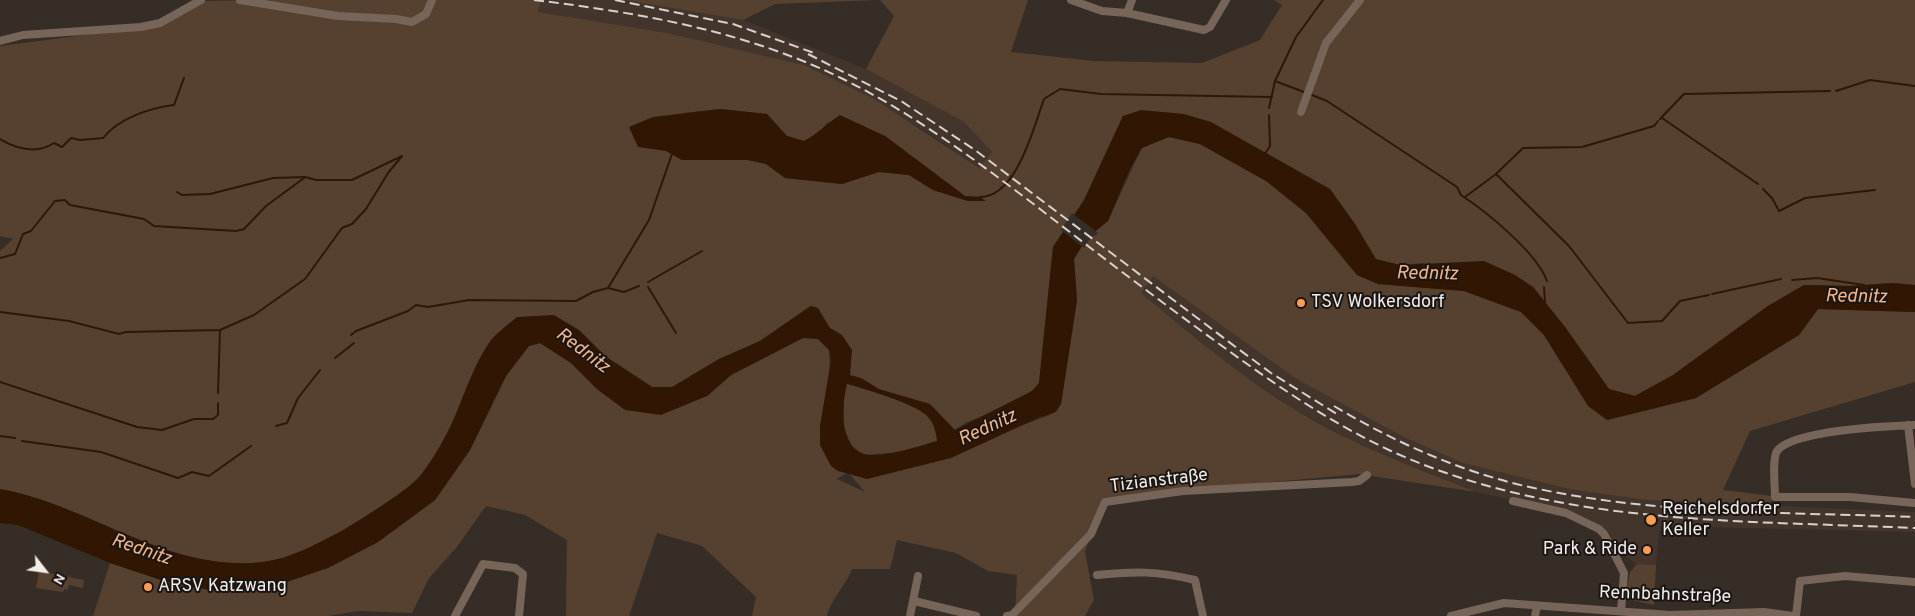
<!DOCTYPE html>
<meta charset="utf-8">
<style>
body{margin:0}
#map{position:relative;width:1915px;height:616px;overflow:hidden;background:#362d27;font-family:Overpass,sans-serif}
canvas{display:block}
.north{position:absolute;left:20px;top:546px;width:50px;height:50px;-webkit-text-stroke:4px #1a1614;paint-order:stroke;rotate:120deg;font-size:14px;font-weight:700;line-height:20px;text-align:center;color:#f2ece8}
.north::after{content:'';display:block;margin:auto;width:18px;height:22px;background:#f2ece8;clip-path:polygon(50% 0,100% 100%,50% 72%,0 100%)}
</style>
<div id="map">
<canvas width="1915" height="616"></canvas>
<div class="north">N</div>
</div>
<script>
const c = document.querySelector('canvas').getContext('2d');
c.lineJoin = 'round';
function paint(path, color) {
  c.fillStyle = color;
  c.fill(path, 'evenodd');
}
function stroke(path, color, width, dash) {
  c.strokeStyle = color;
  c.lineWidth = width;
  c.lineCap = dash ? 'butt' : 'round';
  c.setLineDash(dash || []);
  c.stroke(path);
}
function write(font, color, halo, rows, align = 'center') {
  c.font = font + ' Overpass,sans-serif';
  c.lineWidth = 4;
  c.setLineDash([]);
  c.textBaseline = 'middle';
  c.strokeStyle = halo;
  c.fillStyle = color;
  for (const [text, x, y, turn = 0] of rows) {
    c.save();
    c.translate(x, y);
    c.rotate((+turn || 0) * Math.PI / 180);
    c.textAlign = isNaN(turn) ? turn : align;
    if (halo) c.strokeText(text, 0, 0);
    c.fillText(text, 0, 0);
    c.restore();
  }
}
paint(new Path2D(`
 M541 0H624L743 20 866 69 915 95 964 122 992 152 979 168 925 131 804 65 668 33 538 12Z
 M1153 275 1295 378 1574 490 1646 500 1915 512V532L1660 526 1656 565 1637 564 1604 540 1603 529 1575 514 1476 492 1368 449 1299 412 1233 368 1141 293Z`), '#43352b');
paint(new Path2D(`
 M261 0H541L538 12 668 33 804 65 874 99 979 168 992 152 964 122 866 69 894 16 880 0 775 4 743 20 624 0H1028L1011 52 1094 61 1202 63 1260 40 1282 5 1274 0H1915V285L1892 283 1850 286 1804 285 1768 306 1673 375 1635 396 1609 389 1565 327 1533 287 1423 263 1400 265 1375 259 1355 224 1330 189 1291 169 1123 116 1084 200 1053 247 1039 383 1032 391 990 413 965 423 938 441 900 452 864 455 852 447 844 428V396L830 328 810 306 760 341 719 359 673 387H652L605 356 579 330 517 317C508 325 496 333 489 343 476 362 469 382 460 404 450 430 437 454 420 476 409 490 357 522 340 532 316 544 290 559 263 562 167 573 90 505 0 489V251L13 239 0 236V46L154 26 204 1ZM720 109 767 114 787 136 804 141 817 134 828 122 885 136 965 196 980 197 968 201 933 190 909 175 879 172 842 184 785 178 766 164 748 160H682L666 151 684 113Z
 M1169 137 1200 144 1266 181 1306 213 1357 275 1378 284 1464 291 1521 312 1544 335 1562 364 1607 420 1696 398 1799 335 1818 309 1915 312V382L1750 431 1723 490 1772 496 1771 506 1646 500 1574 490 1463 463 1402 436 1295 378 1153 276 1141 293C1192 335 1242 378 1299 412 1355 446 1416 468 1476 492L1359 474 1104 498 1085 552 1094 600 1085 616H1015L1017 575 988 571 956 553 897 540 890 569H852C846 586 831 598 827 616H752L756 597 702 546 657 533 629 616H566L567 540 525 515 486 506 456 548 429 578 412 613 359 611 328 616H93L110 563 164 581 328 568 378 542 435 500 470 450 506 376 529 346 540 343 571 363 598 390 707 396 731 375 803 338 818 339 829 350 830 378 820 426 867 479 906 468 1050 415 1061 404 1077 300 1074 259 1087 238 1108 221 1142 147ZM848 472 865 492 837 479Z
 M1637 564 1656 565 1654 605 1625 599 1630 572Z
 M39 571 84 580 83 588 69 585 68 590 64 589 63 592 36 588Z`), '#564030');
paint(new Path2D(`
 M720 109 767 114 787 136 804 141C818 134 827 123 840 115L885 136 965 196 980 197 986 201H968L933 190 909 175 879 172 842 184 785 178 766 164 748 160H682L666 151 638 147 629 127 653 117Z
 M1141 110 1184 114 1211 122 1330 189 1355 224 1376 259 1400 265 1484 261 1515 275 1533 287 1565 327 1609 389 1635 396 1673 375 1768 306 1804 285 1850 286 1892 283 1915 285V312L1818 309 1799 335 1696 398 1607 420 1588 406 1544 335 1521 312 1464 291 1378 284 1357 275 1306 213 1266 181 1200 144 1169 137 1142 148 1130 169 1108 221 1087 238 1074 259 1077 300 1061 404 1056 412 1038 418 951 458 867 479 838 471 831 466 820 445V426L831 360 829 350 818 339 803 338 731 375 707 396 661 415 625 410 598 390 571 363 540 343 529 346 506 376 470 450 435 500 378 542 328 568 281 584 224 593 164 581 110 563 18 525 0 523V489C90 505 167 573 263 562 290 559 316 544 340 532 357 522 409 490 420 476 437 454 450 430 460 404 469 382 476 362 489 343 496 333 508 325 517 317L554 315 579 330 605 356 652 387H672L719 359 760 341 811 306 818 308 830 328 842 335 852 350 850 375 861 378 879 389 930 404 955 430 1032 391 1039 383 1053 247 1084 200 1123 116ZM847 384C865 389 916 404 927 416 934 423 936 432 937 441 920 446 879 459 864 454 838 445 842 404 847 384Z`), '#311703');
paint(new Path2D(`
 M1072 213 1098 233 1089 240 1084 248 1061 230Z`), '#362d27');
stroke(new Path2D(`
 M1275 81 1304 92
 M1836 91 1870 80 1915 86
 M1312 95 1327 101 1457 187 1461 195C1487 212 1537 253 1547 281
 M1269 108 1275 81 1296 37 1323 0
 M1662 118 1758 184
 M1660 119 1684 94 1830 91
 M0 139C17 149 37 154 54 143L62 147 71 138 80 140 103 138C119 118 150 108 174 105L184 78
 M1264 155 1270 146 1269 115
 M1496 174 1569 246 1628 323 1662 321 1680 301 1709 295
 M1763 189 1772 198 1779 211 1805 198 1875 190
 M980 197C1017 197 1034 126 1044 99L1060 89 1101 94 1272 97
 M1465 197 1496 174 1523 148 1582 147 1654 126 1658 121
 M0 258 15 254 23 234 31 231 55 201 65 200 70 205 144 219 154 226 236 231 244 229 266 206 304 178
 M1792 280 1817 278 1864 285
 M648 282 702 251
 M648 287 676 333
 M1544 287 1545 302
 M608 288 649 220 672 154
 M1712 294 1781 279
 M0 312 69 321 119 334 126 332 220 330 254 315 305 279 342 228 352 224 366 209 388 173 402 156 352 180H316L305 177 273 178 210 194 182 195 177 192
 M351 335 356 331 408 311 416 305 428 307 469 300 576 301 593 292 608 288 624 292 639 286
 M335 358 354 343
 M0 382 137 427 162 430 194 419H213L218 415V403
 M218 393 220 330
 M276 426 287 423 298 398 320 370
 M0 436 15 438
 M22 441 101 452 178 478 192 472 209 476 251 446`), '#311703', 2);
stroke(new Path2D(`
 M240 0 338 16 396 19 412 22 426 14 432 0
 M1071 0 1102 11 1127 13 1204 30 1210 27 1226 0
 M1127 13 1132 0
 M0 41 23 35 141 27 160 23 201 0
 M1301 112 1326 43 1360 0
 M1908 425 1915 484
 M1915 425C1888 426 1793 430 1777 451 1772 458 1775 487 1775 497H1850L1915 503
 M1513 501 1566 513 1599 529 1604 534 1624 573 1621 611
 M1097 575C1135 571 1157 571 1195 580L1203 616
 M914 601 976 616
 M455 616 483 564 515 568 523 574 519 616
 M910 616 918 576
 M1007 616 1012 615 1091 534 1105 502 1183 491 1352 482 1359 481 1367 475
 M1451 616 1504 603 1670 615 1764 612 1793 616
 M1535 616 1537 606
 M1796 616 1800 581 1845 576 1915 582`), '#776559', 8);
stroke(new Path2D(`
 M534 0C641 13 746 31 843 79 914 114 977 161 1040 209 1102 257 1165 305 1229 351 1280 388 1333 424 1391 451 1556 526 1737 520 1915 528
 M615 0 733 24 817 54
 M808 54 901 101 975 150 1237 348 1271 373 1340 416
 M1334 406C1396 443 1463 473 1534 488 1658 515 1788 512 1915 517`), '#d8d1cd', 2, [10, 5]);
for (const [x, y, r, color] of [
 [1301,303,5,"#fc9d53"],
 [1651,520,6,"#fc9d53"],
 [1647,550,5,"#fc9d53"],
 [148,587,5,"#fc9d53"]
]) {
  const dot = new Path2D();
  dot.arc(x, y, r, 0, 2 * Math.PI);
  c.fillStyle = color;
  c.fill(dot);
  stroke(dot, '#1a1614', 2);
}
write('18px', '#f2ece8', '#1a1614', [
 ["TSV Wolkersdorf",1311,303],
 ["Reichelsdorfer",1662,510],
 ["Keller",1662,531],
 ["Park & Ride",1637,550,"right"],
 ["ARSV Katzwang",158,587]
], 'left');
write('18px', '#f2ece8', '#1a1614', [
 ["Tizianstraße",1159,482,-7],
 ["Rennbahnstraße",1665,596,2]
]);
write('italic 19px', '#f5b588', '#1a1614', [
 ["Rednitz",1427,275,1],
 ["Rednitz",1856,298,1],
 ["Rednitz",582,352,37],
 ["Rednitz",988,429,-25],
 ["Rednitz",141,551,19]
]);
</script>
